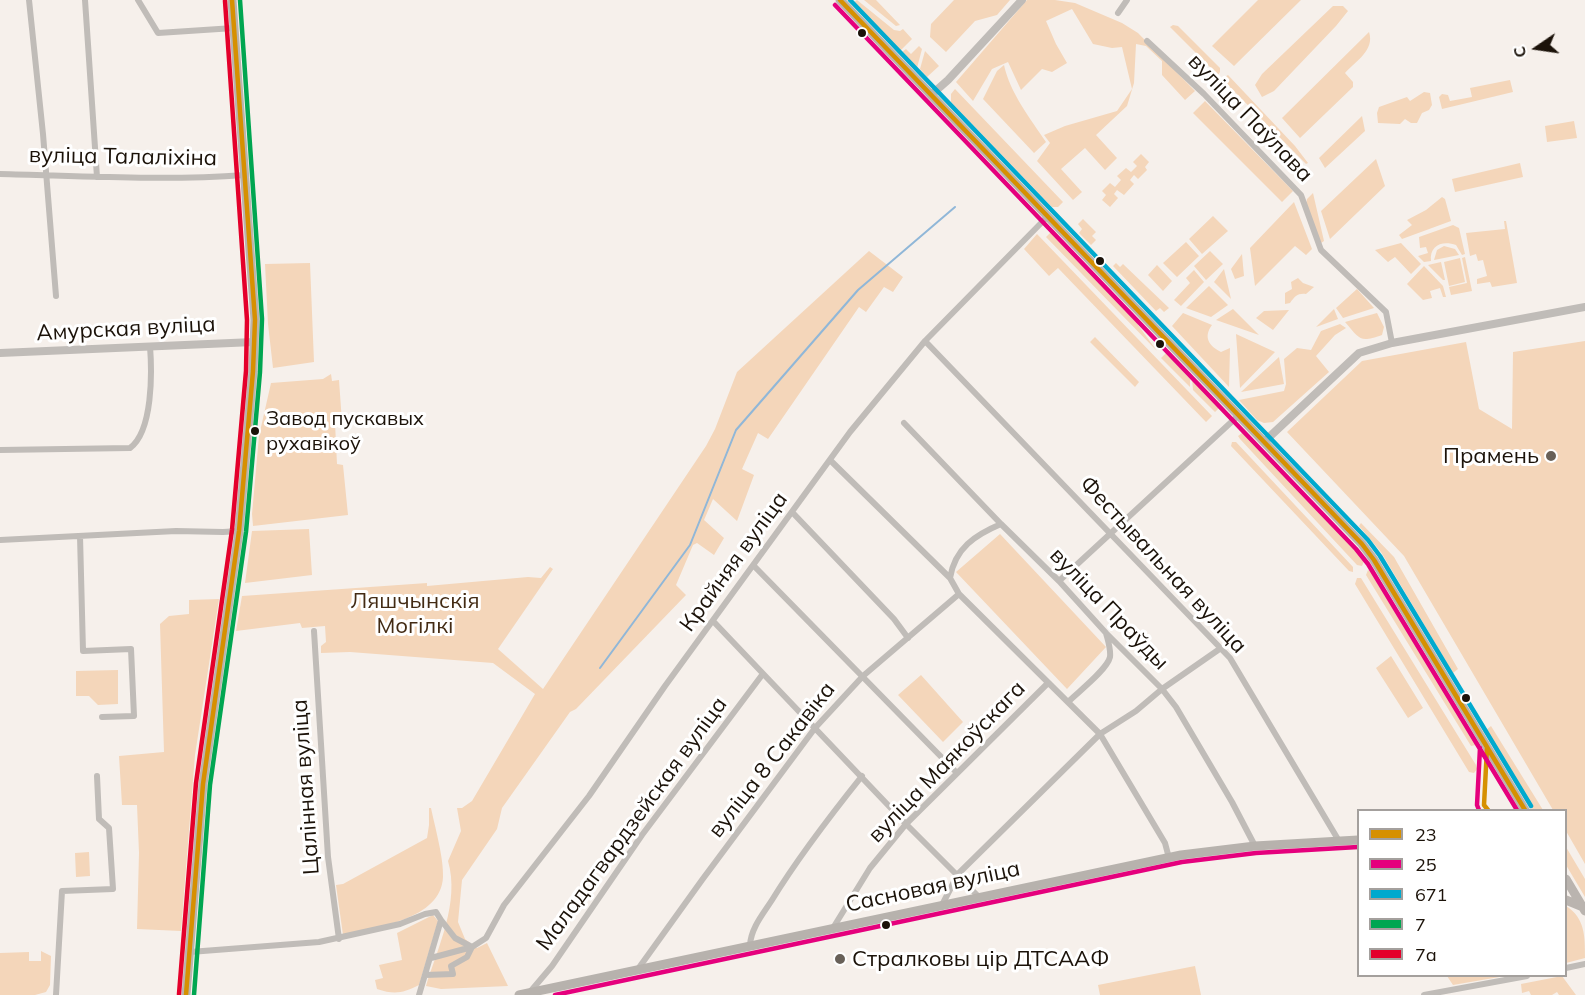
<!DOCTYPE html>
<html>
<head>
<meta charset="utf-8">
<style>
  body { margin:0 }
  #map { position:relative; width:1585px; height:995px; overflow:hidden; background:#f6f0eb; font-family:Mulish,sans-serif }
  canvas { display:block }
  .legend { position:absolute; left:1357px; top:809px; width:210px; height:168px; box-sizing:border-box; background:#fff; border:2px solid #a4a09d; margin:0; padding:8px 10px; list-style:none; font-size:18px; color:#1b1209 }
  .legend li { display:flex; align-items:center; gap:12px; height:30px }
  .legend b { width:30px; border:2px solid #a4a09d }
  .north { position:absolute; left:1507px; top:18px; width:60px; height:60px; -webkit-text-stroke:4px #fff; paint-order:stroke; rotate:257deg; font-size:16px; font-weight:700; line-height:24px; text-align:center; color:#1b1209 }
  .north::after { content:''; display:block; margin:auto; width:21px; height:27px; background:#1b1209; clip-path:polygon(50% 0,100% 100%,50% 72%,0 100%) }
</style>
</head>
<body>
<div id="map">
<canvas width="1585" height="995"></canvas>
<ul class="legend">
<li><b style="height:8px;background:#d69001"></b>23</li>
<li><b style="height:8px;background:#e5007d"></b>25</li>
<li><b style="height:8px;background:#00a9ce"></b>671</li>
<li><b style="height:8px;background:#00a651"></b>7</li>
<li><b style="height:8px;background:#e4002b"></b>7а</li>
</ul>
<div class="north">С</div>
</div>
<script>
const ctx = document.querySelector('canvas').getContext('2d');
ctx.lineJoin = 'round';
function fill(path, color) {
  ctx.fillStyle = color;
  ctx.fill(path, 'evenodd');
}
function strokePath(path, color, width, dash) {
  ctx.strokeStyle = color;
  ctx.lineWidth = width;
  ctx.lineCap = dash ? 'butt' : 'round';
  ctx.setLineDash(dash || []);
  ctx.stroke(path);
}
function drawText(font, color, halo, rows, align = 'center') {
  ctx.font = font + ' Mulish,sans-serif';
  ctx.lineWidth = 6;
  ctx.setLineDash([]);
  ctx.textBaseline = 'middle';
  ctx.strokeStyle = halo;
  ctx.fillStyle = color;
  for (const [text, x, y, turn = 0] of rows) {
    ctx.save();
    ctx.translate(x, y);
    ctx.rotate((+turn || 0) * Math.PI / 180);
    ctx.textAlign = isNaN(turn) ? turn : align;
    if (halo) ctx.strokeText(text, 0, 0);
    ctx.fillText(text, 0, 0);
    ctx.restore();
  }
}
const green = new Path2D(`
  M857,0L894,30L900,31L903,29L912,39L900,51L853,3Z
  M864,0H876L900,25L896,26Z
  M954,0H1010L997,15L975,21L946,52L930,37L931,24Z
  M1027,0H1055L1075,3L1122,23L1138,33L1195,91L1185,100L1162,75V61L1146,46L1136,44L1134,83L1127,106L1096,135L1117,158L1105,170L1085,148L1061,169L1082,192L1073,200L1037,161L1050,143L1044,135L1065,126L1117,111L1132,89L1122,47L1112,48L1093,44L1072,9L1046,21L1056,44L1067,63L1052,72L1042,69L1021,90L1008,62L992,69L973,101L956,82Z
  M1258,0H1301L1234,66L1212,46Z
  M1333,6H1343L1348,11L1336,26L1274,91L1262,97L1255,85L1262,74Z
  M1173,25L1178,26L1220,68V72L1218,75L1170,27Z
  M1369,32C1375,50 1356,61 1345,73L1353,82V87L1300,138L1282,118Z
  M919,46L922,49L917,68L902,52L906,49L911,54Z
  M925,51L939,66L927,77L920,69Z
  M1004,65C1010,93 1030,118 1046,142L1034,153L983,99L997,71Z
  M1228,75L1295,146L1308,163L1306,164L1222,79Z
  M1510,80L1513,92L1442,109L1439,97L1442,94L1448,95L1450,101L1472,97L1470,88Z
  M955,89L1063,202L1058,207H1052L951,102V94Z
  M1424,92L1430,93L1432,105L1429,110L1422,113L1417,123H1411L1405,119L1400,124L1378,123L1377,113L1379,107L1407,97L1410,101Z
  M1205,101L1293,191L1282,202L1193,113Z
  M1362,116L1365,131L1325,168L1319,158Z
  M1574,121L1577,138L1547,142L1545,126Z
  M1141,154L1149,162L1145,167L1147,170L1138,179L1134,175L1130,180L1134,184L1124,195L1117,190L1114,194L1118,198L1110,207L1102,200L1106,195L1102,191L1110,183L1115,187L1121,180L1117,176L1126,168L1131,172L1137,166L1133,162Z
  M1376,159L1385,186L1330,239L1321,211Z
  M1520,163L1523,177L1455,192L1452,179Z
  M1313,193L1324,241L1321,243L1306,204L1307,199Z
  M1442,197L1445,199L1451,221L1402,239L1399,235L1412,225L1407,220L1426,210Z
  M1294,202L1312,249L1306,255L1295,246L1255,286L1250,248Z
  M1213,216L1228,231L1202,254L1189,239Z
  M1083,219L1096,232L1092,236L1096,240L1091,245L1079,233L1082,229L1078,224Z
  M1504,221H1506L1517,283L1492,287L1490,282L1477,284V279L1487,276L1483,260L1478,261L1476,254L1470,256L1466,233L1505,229Z
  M1453,225L1459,228L1465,254L1462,255L1456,245C1443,240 1429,245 1431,261L1424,262L1418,256L1428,253L1426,247L1420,248L1419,237Z
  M1051,232L1137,321L1138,325L1157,351L1046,237Z
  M1037,234L1212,416L1206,422L1058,268L1049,276L1024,249Z
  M1186,242L1199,256L1177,277L1163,263Z
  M1401,243L1421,264L1411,274L1395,257L1388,262L1375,250Z
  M1444,246L1455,249L1459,255L1434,260L1437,250Z
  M869,251L903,277L893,292L884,287L866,312L859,307L768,439L758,433L742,469L754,475L737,521L713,499L704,520L724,538L714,555L697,543L693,545L676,585L686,595L576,709L570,712L502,808L497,829L462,880L458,922L465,939L477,948L487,943L508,986L441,989L426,986C438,947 460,902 448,861L461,831L457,808H462L472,801L535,694L493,663L350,652L321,653V646L326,642L325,626L302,628L300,623L236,631L242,596L427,583V586L528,577L541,578L550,567L553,569L498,649L543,689L706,446L715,429L737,372Z
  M1210,251L1223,264L1206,280L1194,266Z
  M1242,254L1244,276L1235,279L1231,269Z
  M1465,257L1472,291L1451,295L1449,287L1467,283L1462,258Z
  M1460,258L1465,282L1449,286L1444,262Z
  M1441,262L1445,280H1443L1428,265Z
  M310,263L314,362L273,368L268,324L265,264Z
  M1116,263L1120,267L1123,264L1169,308L1164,312L1160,308L1156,311L1113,266Z
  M1157,265L1172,281L1163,291L1148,275Z
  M1424,266L1443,286L1446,297H1443L1440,288L1430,291L1432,298L1423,300L1407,284Z
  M1224,269L1231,299L1214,282Z
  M1194,270L1204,282L1181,306L1174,300L1190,283L1186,278Z
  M1298,278L1303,283L1314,287L1306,294C1298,293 1295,296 1290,303L1285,304V293L1292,289L1291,282Z
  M1209,286L1228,305L1211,317L1186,308Z
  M1357,289L1374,308L1343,318L1336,308Z
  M1233,309L1259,335L1216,320Z
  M1334,309L1338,319L1316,327Z
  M1289,310L1273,330L1256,318L1264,311Z
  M1183,313L1212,325C1203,337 1209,346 1221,352L1230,348L1229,387L1172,326Z
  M1377,313L1384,327L1382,335C1359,343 1360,339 1345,322Z
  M1340,324L1346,328L1335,335L1316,356L1329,372L1273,422L1264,423L1257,420L1239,400L1284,391L1286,384L1284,359L1297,348L1311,350L1321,331Z
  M1236,334L1275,352L1240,388Z
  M1095,337L1139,382L1135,387L1090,342Z
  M1585,341V864L1566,831V810H1553L1404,556L1287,432L1362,361L1466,342L1479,409L1512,429L1513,352Z
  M1166,353L1190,379V387L1161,358Z
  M1279,357L1284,384L1241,392Z
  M331,374L332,381L339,380L342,422L335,423L337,464L343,465L348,515L253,526L252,514L259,436L271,383L323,379Z
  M1192,379L1220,407L1215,412L1193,390Z
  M1242,433H1244L1360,554L1364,561L1362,566L1357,565L1240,439L1238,436Z
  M1232,442H1236L1353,567V572L1349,571L1231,446Z
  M1361,523L1394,557L1458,669L1453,673L1381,552L1359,526Z
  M309,529L312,575L245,583L252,531Z
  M1000,534L1106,647L1067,689L956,572Z
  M1368,570L1370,571L1476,745L1471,746L1366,575Z
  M1357,578H1361L1476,765L1477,769L1474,773L1469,772L1355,584Z
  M219,599L195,755L181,931L137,929L139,853L137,805H122L119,756L164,752L160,624L169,616L189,614V600Z
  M1391,656L1423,708L1408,718L1376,668Z
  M118,670V704L98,705L89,696H76V671Z
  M921,675L963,722L943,742L898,695Z
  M1491,726L1543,810H1533L1485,731Z
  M429,808H431C435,827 444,859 443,877C441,920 376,927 343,935L336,885L343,884L427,838L429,825Z
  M1566,847L1585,879V897L1566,865Z
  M89,852L90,876L76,877L75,853Z
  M1566,906C1585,918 1585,936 1585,958L1566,963Z
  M433,915L438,921L419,985C403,993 395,995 377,989L375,980L383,978L379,965L402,960L397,933Z
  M41,951L51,956L50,985L46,992L35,995H0V953L29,952V961H41Z
  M1195,966L1201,995H1100L1098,985Z
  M1447,976H1505L1453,985Z
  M1562,976L1576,995H1559L1557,992L1552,995H1531L1529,991L1522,993L1521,984Z`);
const stream = new Path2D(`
  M600,668L690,545L736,430L858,290L955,207`);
const minor = new Path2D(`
  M29,0L43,134L56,296
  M85,0L97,177
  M138,0L158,33L234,28
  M1118,13L1127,0
  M1147,41L1204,94L1301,195L1321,250L1386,312L1392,343
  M0,174C82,176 163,181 245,175
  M925,341L1230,658L1339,841
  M904,423L1001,524L1059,581L1106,633L1162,689L1176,707L1232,802L1255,846
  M0,450L130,448C153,431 152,372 150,346
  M830,460L950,578L959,594L1100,734L1165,843L1169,858
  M792,512L894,619L908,638
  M80,536L83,651L131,649L134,716L102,717
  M0,540L176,531L223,532L239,531
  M754,566L957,773
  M950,578C955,548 975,535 1001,524
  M1059,581L1239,415
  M713,621L906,824L979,897
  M314,631L328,857L339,939
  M1068,702C1078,692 1107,670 1110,657C1111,649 1108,641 1106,633
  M942,905L958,874L1100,734L1136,711L1162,689L1221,648
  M833,928L870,868L906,824L1048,683
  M750,945C751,928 763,914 772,900C799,856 830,816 862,776
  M190,952L319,942L400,924L425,914L436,912L441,920L419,995
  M431,958L472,947L486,938L504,905L589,796L665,686L850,432L925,341L1048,216
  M1566,968L1585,964
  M638,969L702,880L815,728L863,676L959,594
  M425,975L453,974L451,966L467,957L472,947L455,938L441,920
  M530,992L552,966L642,835L762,675
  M56,995L62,891L113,889L109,828L99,819L97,776
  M1424,995L1527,976`);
const tertiary = new Path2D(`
  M931,95L948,80L1022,0
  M0,353L254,342
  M1265,441L1359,353L1392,343L1585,307`);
const secondary = new Path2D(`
  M519,995L1181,855L1255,846L1358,840`);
const primary = new Path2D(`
  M840,0L1362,544L1374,560L1525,810
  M1566,879L1585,911
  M1566,900L1583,907
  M186,995L203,784L239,531L253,371L255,320L232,0`);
const bus1 = new Path2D(`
  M840,0L1362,544L1374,560L1525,810
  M1487,748L1484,805L1488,810
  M186,995L203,784L239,531L253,371L255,320L232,0`);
const bus2 = new Path2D(`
  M835,5L1356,549L1368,564L1517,810
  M1479,810L1477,805L1480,748
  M555,995L1182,862L1256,853L1358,847`);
const bus3 = new Path2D(`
  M850,0L1368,540L1380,556L1531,806`);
const bus4 = new Path2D(`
  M194,995L210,785L246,532L260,372L262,319L240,0`);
const bus5 = new Path2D(`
  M179,994L196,783L232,530L246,371L247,320L225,1`);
const markers = [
  [862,33,5,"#1b1209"],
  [1100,261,5,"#1b1209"],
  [1160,344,5,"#1b1209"],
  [255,431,5,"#1b1209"],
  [1551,456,6,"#686058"],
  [1466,698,5,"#1b1209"],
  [886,925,5,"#1b1209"],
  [840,959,6,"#686058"]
];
const busNames = [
  ["Завод пускавых",266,419],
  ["рухавікоў",266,444]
];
const streetNames = [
  ["вуліца Паўлава",1250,118,46],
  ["вуліца Талаліхіна",123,157,1],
  ["Амурская вуліца",126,329,-3],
  ["Крайняя вуліца",734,562,-54],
  ["Фестывальная вуліца",1163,565,47],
  ["вуліца Праўды",1109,609,46],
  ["вуліца 8 Сакавіка",772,760,-52],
  ["вуліца Маякоўскага",947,762,-46],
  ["Цалінная вуліца",306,787,-94],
  ["Маладагвардзейская вуліца",632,824,-54],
  ["Сасновая вуліца",933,887,-12]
];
const poiNames = [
  ["Прамень",1539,456],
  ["Стралковы цір ДТСААФ",852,959,"left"]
];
const parkNames = [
  ["Ляшчынскія",415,601],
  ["Могілкі",415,626]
];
fill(green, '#f4d6ba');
strokePath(stream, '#90b7d8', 2);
strokePath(minor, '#c0bcb8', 6);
strokePath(tertiary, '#c0bcb8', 8);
strokePath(secondary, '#b7b2ad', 9);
strokePath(primary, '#bab4af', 9);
strokePath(bus1, '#d69001', 4.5);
strokePath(bus2, '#e5007d', 4.5);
strokePath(bus3, '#00a9ce', 4.5);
strokePath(bus4, '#00a651', 4.5);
strokePath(bus5, '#e4002b', 4.5);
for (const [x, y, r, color] of markers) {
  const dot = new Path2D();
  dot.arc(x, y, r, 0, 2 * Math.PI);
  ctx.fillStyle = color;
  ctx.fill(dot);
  strokePath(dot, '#fff', 2);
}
drawText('20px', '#1b1209', '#fff', busNames, 'left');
drawText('22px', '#1b1209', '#fff', streetNames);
drawText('22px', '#1b1209', '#fff', poiNames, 'right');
drawText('22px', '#432b14', '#fff', parkNames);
</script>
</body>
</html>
